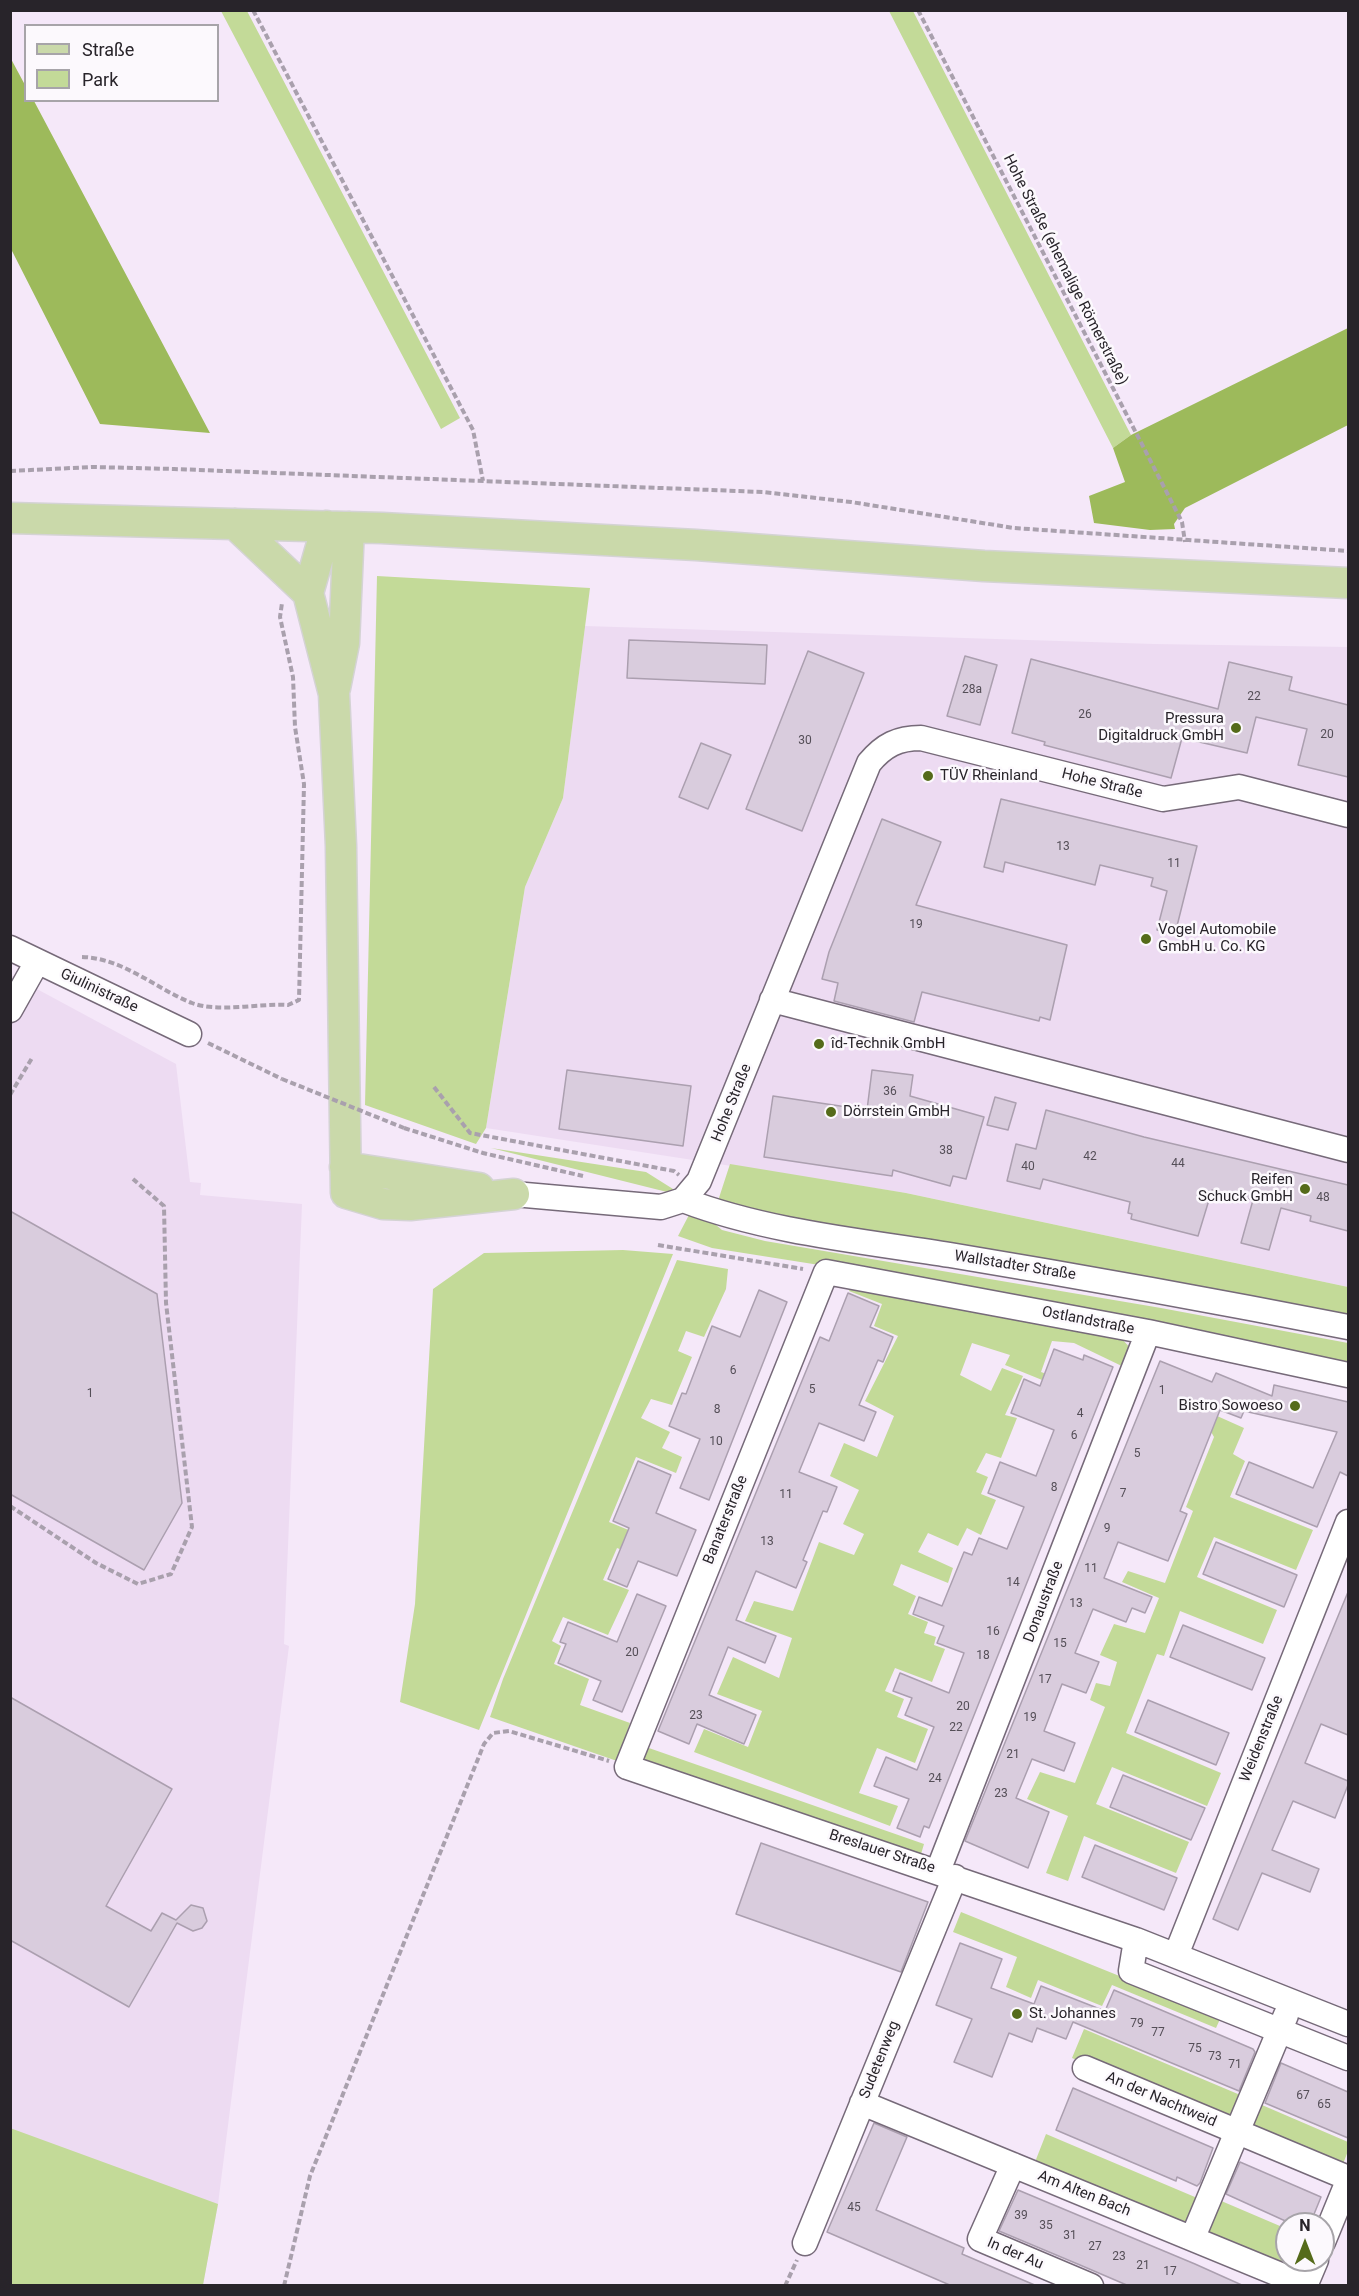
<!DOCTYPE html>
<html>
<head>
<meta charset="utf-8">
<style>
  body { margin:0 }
  #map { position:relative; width:1359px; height:2296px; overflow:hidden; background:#f5e8f9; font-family:Roboto,sans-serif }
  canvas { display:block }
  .frame { position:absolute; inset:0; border:12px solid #28242a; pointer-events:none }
  .legend { position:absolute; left:24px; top:24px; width:195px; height:78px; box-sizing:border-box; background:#fcf9fd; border:2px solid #a7a4a9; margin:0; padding:8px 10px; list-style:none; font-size:18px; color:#28242a }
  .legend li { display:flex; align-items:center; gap:12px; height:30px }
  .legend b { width:30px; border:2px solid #a7a4a9 }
  .north { position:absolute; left:1275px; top:2212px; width:60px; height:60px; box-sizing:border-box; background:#fcf9fd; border:2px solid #a7a4a9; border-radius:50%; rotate:0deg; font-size:16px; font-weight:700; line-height:24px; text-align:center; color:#28242a }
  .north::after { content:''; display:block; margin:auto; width:21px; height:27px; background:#556b1a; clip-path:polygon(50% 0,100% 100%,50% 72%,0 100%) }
</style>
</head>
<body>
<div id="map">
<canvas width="1359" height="2296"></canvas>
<div class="frame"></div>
<ul class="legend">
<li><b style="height:8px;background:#cad9aa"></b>Straße</li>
<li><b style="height:16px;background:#c3da98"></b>Park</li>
</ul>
<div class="north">N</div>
</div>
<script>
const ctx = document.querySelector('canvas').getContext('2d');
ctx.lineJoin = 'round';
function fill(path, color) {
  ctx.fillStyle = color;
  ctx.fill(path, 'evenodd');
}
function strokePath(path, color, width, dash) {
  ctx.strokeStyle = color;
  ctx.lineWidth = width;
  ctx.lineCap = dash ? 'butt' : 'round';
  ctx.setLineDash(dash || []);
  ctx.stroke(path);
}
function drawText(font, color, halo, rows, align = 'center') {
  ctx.font = font + ' Roboto,sans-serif';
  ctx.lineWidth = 5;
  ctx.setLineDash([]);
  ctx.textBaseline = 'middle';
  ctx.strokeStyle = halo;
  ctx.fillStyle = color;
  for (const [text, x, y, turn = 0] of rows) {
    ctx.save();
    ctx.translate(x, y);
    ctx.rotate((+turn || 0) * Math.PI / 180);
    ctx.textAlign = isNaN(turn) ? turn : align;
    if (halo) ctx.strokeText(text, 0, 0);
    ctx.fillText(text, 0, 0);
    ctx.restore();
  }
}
const built = new Path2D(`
  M585,626L1154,644L1348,647V1287L906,1193L486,1128L525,887L563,798Z
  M11,975L176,1064L190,1182L201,1183L200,1195L302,1204L284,1644L289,1646L218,2204L203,2285H11Z`);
const green = new Path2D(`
  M221,11H247L460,418L441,429Z
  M889,11H913L1131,435L1113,448Z
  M377,576L590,588L563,798L525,887L486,1128L476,1144L365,1105Z
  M491,1148L646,1172L673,1189L671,1193Z
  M730,1164L906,1193L1348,1287V1320L716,1207Z
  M690,1213L704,1215L722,1230L765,1241L1161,1308L1348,1343V1365L933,1283L712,1248L678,1236Z
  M623,1250L673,1254L479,1730L400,1702L415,1604L433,1289L484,1253Z
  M677,1260L728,1269L726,1289L704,1337L686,1331L678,1351L692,1357L672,1405L651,1399L641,1418L670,1432L662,1448L682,1457L676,1473L636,1457L609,1522L653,1540L646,1559L617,1548L603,1580L629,1590L608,1635L563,1617L552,1641L561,1646L554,1664L589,1679L580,1705L630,1723L617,1761L490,1717L503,1679Z
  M851,1286L1120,1337L1135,1353L1128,1369L1074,1343L1052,1341L1041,1372L1067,1381L1062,1388L1005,1365L1010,1355L972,1343L960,1375L991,1391L1002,1368L1023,1376L1005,1415L1017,1418L1001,1458L986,1453L976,1472L988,1477L981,1494L996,1500L981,1535L967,1528L958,1546L928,1533L918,1552L953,1568L948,1583L901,1564L893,1585L916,1596L908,1614L928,1622L924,1633L936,1637L934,1645L945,1649L932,1682L895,1668L885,1691L904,1699L897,1717L928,1729L915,1763L877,1748L859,1793L898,1806L890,1826L694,1752L704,1729L748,1747L762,1711L717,1694L733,1657L779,1678L792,1638L745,1621L754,1601L793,1611L819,1542L854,1555L864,1534L843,1524L859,1490L830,1476L844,1443L877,1457L894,1416L865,1401L898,1336L874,1326L882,1304L849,1291Z
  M1197,1407L1244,1428L1233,1454L1245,1461L1230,1497L1313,1530L1296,1570L1214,1537L1197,1577L1277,1610L1263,1644L1180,1611L1164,1656L1157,1654L1126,1733L1221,1773L1207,1806L1112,1767L1096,1804L1189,1842L1176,1873L1084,1836L1068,1881L1046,1873L1068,1816L1027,1799L1040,1772L1075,1783L1105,1707L1090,1700L1096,1683L1110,1686L1117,1662L1100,1655L1114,1624L1145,1633L1159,1598L1122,1582L1128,1571L1165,1583L1193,1511L1186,1507L1214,1437Z
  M646,1747L924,1844L919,1861L640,1763Z
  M961,1912L1221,2017L1216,2028L1112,1985L1102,2006L1038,1980L1031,1998L1006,1987L1017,1957L953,1932Z
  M1084,2029L1245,2097L1233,2126L1072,2058Z
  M1255,2102L1348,2142V2151L1341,2169L1245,2128Z
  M10,2128L218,2204L203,2285H11Z
  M1046,2134L1202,2200L1190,2227L1035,2162Z
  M1219,2200L1287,2229V2260H1307L1302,2272L1206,2231Z`);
const forest = new Path2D(`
  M10,57L25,85L26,100L34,101L210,433L100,424L11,249Z
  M1348,328V425L1185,508L1174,524L1175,529L1150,530L1094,523L1089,496L1125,482L1113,448L1131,435Z`);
const building = new Path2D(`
  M629,640L767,645L765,684L627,678Z
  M808,651L864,673L802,831L746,809Z
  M965,656L997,665L980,725L947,716Z
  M1031,659L1218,709L1229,662L1292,677L1289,690L1348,705V777L1298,765L1307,729L1256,717L1247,753L1182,738L1171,778L1044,745L1045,742L1012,733Z
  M701,743L731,755L708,809L679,797Z
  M1001,799L1197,846L1175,934L1157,930L1167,891L1151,886L1153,878L1100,865L1095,885L1005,862L1003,872L984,867Z
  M882,819L941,842L916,905L1067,945L1050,1020L1040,1017L1039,1021L922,992L914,1022L834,1001L838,983L822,979L829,952Z
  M567,1070L691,1086L683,1146L559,1129Z
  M872,1070L913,1075L910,1096L984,1117L966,1179L953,1176L950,1186L893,1170L892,1176L764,1157L773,1096L867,1110Z
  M995,1097L1016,1103L1008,1130L987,1125Z
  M1046,1110L1144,1137L1348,1185V1231L1310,1221L1311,1216L1281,1208L1269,1250L1241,1243L1253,1200L1212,1190L1198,1236L1131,1219L1132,1214L1128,1213L1130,1202L1043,1179L1040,1189L1007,1181L1016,1144L1036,1149Z
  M10,1211L157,1294L182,1503L144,1570L10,1494Z
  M759,1290L787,1302L709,1500L680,1488L700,1439L669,1426L682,1393L686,1394L712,1326L740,1337Z
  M848,1293L879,1306L870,1327L893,1337L883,1362L878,1360L859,1405L876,1412L864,1441L819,1423L799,1472L837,1487L827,1512L823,1511L803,1560L807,1562L796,1588L756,1571L736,1620L776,1636L765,1663L728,1647L709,1695L756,1715L744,1744L697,1724L689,1744L658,1731L820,1337L829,1341Z
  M1054,1349L1083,1360L1084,1355L1113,1367L929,1828L924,1826L920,1837L897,1828L909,1799L874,1786L886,1757L917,1770L934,1727L905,1715L912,1698L893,1691L900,1673L949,1693L964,1653L937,1643L944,1626L913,1614L919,1597L942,1606L964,1552L972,1555L979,1538L1007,1549L1024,1507L988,1493L1000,1462L1036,1476L1054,1430L1011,1413L1024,1379L1040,1386Z
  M1160,1361L1212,1382L1216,1373L1272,1396L1274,1385L1348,1402V1476L1340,1472L1317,1527L1236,1494L1249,1462L1313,1488L1337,1432L1244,1411L1241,1418L1220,1410L1180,1511L1187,1514L1168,1561L1118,1542L1104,1578L1152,1597L1145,1613L1132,1608L1126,1622L1093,1609L1075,1653L1099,1662L1086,1693L1062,1684L1044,1731L1075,1743L1064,1771L1032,1759L1016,1798L1049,1812L1028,1868L965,1841Z
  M638,1461L671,1475L656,1513L696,1530L677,1576L638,1561L627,1587L608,1579L629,1528L613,1521Z
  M1216,1542L1297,1575L1284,1607L1203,1574Z
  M1348,1592V1735L1321,1724L1305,1763L1348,1781V1785L1335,1818L1293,1801L1272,1850L1319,1869L1310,1892L1262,1873L1238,1930L1213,1919Z
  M637,1594L666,1606L622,1712L593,1700L601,1681L558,1663L566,1644L560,1642L568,1622L617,1642Z
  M1183,1625L1265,1658L1252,1690L1170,1657Z
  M10,1697L172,1789L106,1906L151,1931L162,1913L176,1920L191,1905L203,1908L207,1921L202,1928L193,1931L177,1923L129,2007L10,1940Z
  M1148,1700L1229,1733L1216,1765L1135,1732Z
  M1123,1775L1205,1808L1191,1840L1110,1807Z
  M761,1843L928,1902L901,1972L736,1914Z
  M1095,1845L1177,1878L1164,1910L1082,1877Z
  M960,1943L1002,1959L991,1988L1034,2004L1041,1986L1105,2011L1114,1990L1253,2049L1255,2052L1239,2091L1073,2022L1066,2039L1037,2028L1032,2042L1009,2033L992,2077L954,2062L972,2019L936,2005Z
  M1281,2063L1348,2092V2138L1265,2103Z
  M1073,2088L1213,2148L1200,2183L1197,2186L1177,2177L1176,2181L1056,2130Z
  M874,2123L907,2137L876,2210L964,2248L962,2254L1037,2286H952L827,2232Z
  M1240,2162L1321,2197L1310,2224H1292L1226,2194Z
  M1018,2190L1195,2264L1244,2286H1129L1080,2265L999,2231Z`);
const path = new Path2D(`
  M253,10L473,430L483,481
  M918,10L1182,522L1185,542
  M10,471L93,467L174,469L763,492L851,502L1014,528L1348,551
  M82,957C123,958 156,989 192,1003C219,1013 259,1003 288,1005L299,1000L304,784L295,727L293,677L280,617L282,603
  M208,1043L282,1079
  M434,1087L470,1133L674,1171L679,1175
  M10,1095L32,1058
  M404,1128L483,1153L583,1176
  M658,1245L803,1269
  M10,1506L96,1563L138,1584L171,1574L192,1527L166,1303L164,1206L133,1179
  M284,2286L310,2176L484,1744L493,1733L509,1731L609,1761
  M785,2286L797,2260`);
const minor = new Path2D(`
  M10,948L189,1034
  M772,1000L1348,1150
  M10,1010L37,962
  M514,1194L661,1207L683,1200L699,1181L869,763C884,745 898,738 921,738L1163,799L1239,787L1348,815
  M683,1200C767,1232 862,1241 950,1255C1083,1277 1216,1301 1348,1327
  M1348,1375L1148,1332L826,1272L627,1767L1136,1940L1348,2024
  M938,1871L1148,1332
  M1136,1940L1131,1971L1348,2058
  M1176,1955L1348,1522
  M1085,2068L1348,2178
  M862,2103L1305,2285
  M1013,2165L980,2239L1091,2286
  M1193,2237L1286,2015
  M1323,2242L1348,2181
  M805,2243L955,1877
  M1305,2286L1316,2260`);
const major = new Path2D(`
  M10,518L382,528L696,545L984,566L1348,583
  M235,524L308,593
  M327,526L308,593L334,694L341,846L346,1193L383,1204L410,1205L514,1194
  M335,688L344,643L349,527
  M345,1167L479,1188`);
const pathBridge = new Path2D(`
  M282,1079L404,1128`);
const markers = [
  [1236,728,6,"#556b1a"],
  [928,776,6,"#556b1a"],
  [1146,939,6,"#556b1a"],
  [819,1044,6,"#556b1a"],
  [831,1112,6,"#556b1a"],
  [1305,1189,6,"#556b1a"],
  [1295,1406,6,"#556b1a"],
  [1017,2014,6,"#556b1a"]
];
const numberNames = [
  ["28a",972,690],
  ["22",1254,697],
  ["26",1085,715],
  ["20",1327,735],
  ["30",805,741],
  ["13",1063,847],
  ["11",1174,864],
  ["19",916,925],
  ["36",890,1092],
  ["38",946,1151],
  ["42",1090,1157],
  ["44",1178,1164],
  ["40",1028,1167],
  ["48",1323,1198],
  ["6",733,1371],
  ["5",812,1390],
  ["1",1162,1391],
  ["1",90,1394],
  ["8",717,1410],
  ["4",1080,1414],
  ["6",1074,1436],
  ["10",716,1442],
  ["5",1137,1454],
  ["8",1054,1488],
  ["7",1123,1494],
  ["11",786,1495],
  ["9",1107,1529],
  ["13",767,1542],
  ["11",1091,1569],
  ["14",1013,1583],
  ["13",1076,1604],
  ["16",993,1632],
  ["15",1060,1644],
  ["20",632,1653],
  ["18",983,1656],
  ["17",1045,1680],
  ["20",963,1707],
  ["23",696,1716],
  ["19",1030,1718],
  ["22",956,1728],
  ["21",1013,1755],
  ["24",935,1779],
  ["23",1001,1794],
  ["79",1137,2024],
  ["77",1158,2033],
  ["75",1195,2049],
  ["73",1215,2057],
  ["71",1235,2065],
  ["67",1303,2096],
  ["65",1324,2105],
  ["45",854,2208],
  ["39",1021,2216],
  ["35",1046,2226],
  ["31",1070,2236],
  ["27",1095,2247],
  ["23",1119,2257],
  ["21",1143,2266],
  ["17",1170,2272]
];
const streetNames = [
  ["Hohe Straße (ehemalige Römerstraße)",1065,270,63],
  ["Hohe Straße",1102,784,14],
  ["Giulinistraße",99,991,25],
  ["Hohe Straße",732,1103,-68],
  ["Wallstadter Straße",1015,1266,9],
  ["Ostlandstraße",1088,1321,11],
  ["Banaterstraße",726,1520,-68],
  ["Donaustraße",1044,1602,-69],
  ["Weidenstraße",1262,1739,-68],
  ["Breslauer Straße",882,1852,18],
  ["Sudetenweg",880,2060,-68],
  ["An der Nachtweid",1161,2100,23],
  ["Am Alten Bach",1084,2194,22],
  ["In der Au",1015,2254,23]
];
const poiNames = [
  ["Pressura",1224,719,"right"],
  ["Digitaldruck GmbH",1224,736,"right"],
  ["TÜV Rheinland",940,776],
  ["Vogel Automobile",1158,930],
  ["GmbH u. Co. KG",1158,947],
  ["îd-Technik GmbH",831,1044],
  ["Dörrstein GmbH",843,1112],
  ["Reifen",1293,1180,"right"],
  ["Schuck GmbH",1293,1197,"right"],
  ["Bistro Sowoeso",1283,1406,"right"],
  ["St. Johannes",1029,2014]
];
fill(built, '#eddbf2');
fill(green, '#c3da98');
fill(forest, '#9dba5b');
fill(building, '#d9ccdd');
strokePath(building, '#ab9faf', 1.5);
strokePath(minor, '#766a79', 27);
strokePath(major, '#d4d3d4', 33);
strokePath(path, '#a9a0ad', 4, [6, 3]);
strokePath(minor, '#fff', 24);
strokePath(major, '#cad9aa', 30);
strokePath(pathBridge, '#a9a0ad', 4, [6, 3]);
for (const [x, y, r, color] of markers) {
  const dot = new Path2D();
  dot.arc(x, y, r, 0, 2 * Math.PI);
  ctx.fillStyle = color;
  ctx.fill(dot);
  strokePath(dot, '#fcf9fd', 2);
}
drawText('12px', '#544e57', null, numberNames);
drawText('15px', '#28242a', '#fcf9fd', streetNames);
drawText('15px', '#28242a', '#fcf9fd', poiNames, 'left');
</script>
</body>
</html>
